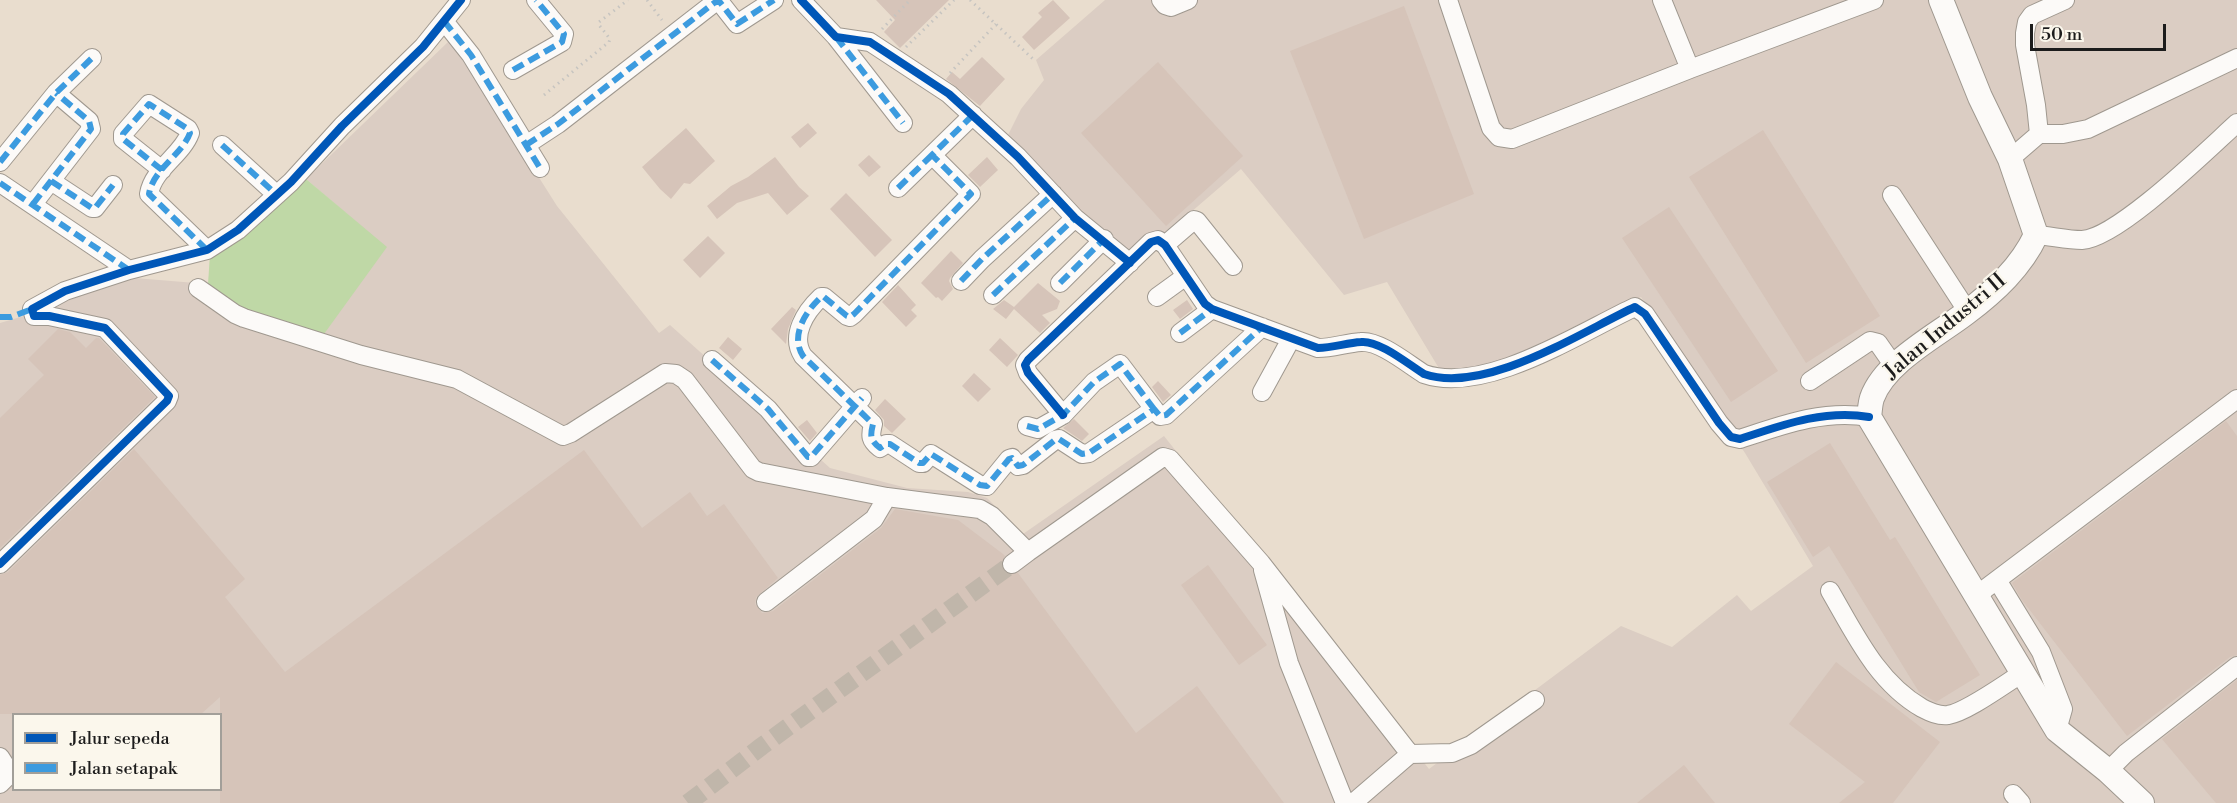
<!DOCTYPE html>
<html>
<head>
<meta charset="utf-8">
<style>
  body { margin:0 }
  #map { position:relative; width:2237px; height:803px; overflow:hidden; background:#e9ddce; font-family:"Libre Bodoni",serif }
  canvas { display:block }
  .legend { position:absolute; left:12px; top:713px; width:210px; height:78px; box-sizing:border-box; background:#fbf7ec; border:2px solid #a29f99; margin:0; padding:8px 10px; list-style:none; font-size:18px; color:#1c1c1c }
  .legend li { display:flex; align-items:center; gap:12px; height:30px }
  .legend b { width:30px; border:2px solid #a29f99 }
  .scale { position:absolute; left:2030px; top:24px; width:136px; height:27px; box-sizing:border-box; border:3px solid #1c1c1c; border-top:0; padding-left:8px; font-size:18px; line-height:21px; white-space:nowrap; color:#1c1c1c; -webkit-text-stroke:4px #fbf7ec; paint-order:stroke }
</style>
</head>
<body>
<div id="map">
<canvas width="2237" height="803"></canvas>
<ul class="legend">
<li><b style="height:8px;background:#0057b8"></b>Jalur sepeda</li>
<li><b style="height:8px;background:#3c9bdf"></b>Jalan setapak</li>
</ul>
<div class="scale">50 m</div>
</div>
<script>
const ctx = document.querySelector('canvas').getContext('2d');
ctx.lineJoin = 'round';
function fill(path, color) {
  ctx.fillStyle = color;
  ctx.fill(path, 'evenodd');
}
function strokePath(path, color, width, dash) {
  ctx.strokeStyle = color;
  ctx.lineWidth = width;
  ctx.lineCap = dash ? 'butt' : 'round';
  ctx.setLineDash(dash || []);
  ctx.stroke(path);
}
function drawText(font, color, halo, rows, align = 'center') {
  ctx.font = font + ' "Libre Bodoni",serif';
  ctx.lineWidth = 4.5;
  ctx.setLineDash([]);
  ctx.textBaseline = 'middle';
  ctx.strokeStyle = halo;
  ctx.fillStyle = color;
  for (const [text, x, y, turn = 0] of rows) {
    ctx.save();
    ctx.translate(x, y);
    ctx.rotate((+turn || 0) * Math.PI / 180);
    ctx.textAlign = isNaN(turn) ? turn : align;
    if (halo) ctx.strokeText(text, 0, 0);
    ctx.fillText(text, 0, 0);
    ctx.restore();
  }
}
const industrial = new Path2D(`
  M1105,0H2237V803H0V323L41,311L69,293L122,277L208,284L247,315L386,248L306,179L449,41L488,97L557,206L659,333L670,325L830,468L907,488L968,492L987,498L1023,534L1164,436L1429,769L1621,626L1672,647L1737,595L1751,611L1813,566L1745,453L1641,297L1507,363L1481,371L1440,370L1387,282L1344,295L1241,169L1169,231L1148,237L1131,256L1080,216L1006,139L1021,109L1044,80L1036,60ZM14,714H220V790H14Z`);
const green = new Path2D(`
  M306,179L387,247L324,334L247,315L208,284L210,254Z`);
const building = new Path2D(`
  M876,0H949L900,48L884,32L895,20Z
  M1053,0L1070,18L1034,50L1022,37L1042,17L1038,13Z
  M1404,6L1474,194L1364,239L1290,51Z
  M982,57L1005,79L980,106L946,79L952,72L960,79Z
  M1158,62L1243,156L1166,226L1081,133Z
  M808,123L817,133L800,148L791,137Z
  M686,128L715,161L690,184L684,183L671,199L660,189L642,167Z
  M1763,130L1880,316L1806,363L1689,177Z
  M869,155L881,167L869,177L858,165Z
  M775,157L799,187L809,196L787,215L768,193L737,203L717,219L707,206L731,186L748,177Z
  M987,157L998,170L980,187L968,175Z
  M846,193L892,240L875,257L830,209Z
  M1669,207L1778,371L1731,402L1622,238Z
  M708,236L725,253L700,278L683,260Z
  M951,251L963,263L950,278L949,281L953,289L942,301L938,297L936,298L921,283Z
  M1038,283L1060,301L1057,309L1042,315L1050,323L1040,333L1014,309L1006,319L993,309L1004,300L1014,307Z
  M898,285L916,305L911,310L917,316L906,327L882,302Z
  M1187,300L1193,309L1180,319L1173,310Z
  M792,307L796,310L788,329L786,344L771,329Z
  M58,329L70,332L86,348L96,338H99L155,397L0,548V418L44,375L28,359Z
  M728,337L742,349L733,360L719,348Z
  M1000,338L1018,355L1007,367L989,350Z
  M974,373L991,389L978,402L962,386Z
  M1158,381L1171,395L1163,402L1152,387Z
  M885,399L906,419L892,433L884,426V420L875,410Z
  M1074,419L1089,434L1082,441L1063,428Z
  M807,420L817,433L810,441L798,427Z
  M2226,421L2237,436V655L2230,657L2127,736L2022,600L2012,583Z
  M1830,443L1890,540L1895,537L1980,675L1936,702L1919,692L1829,546L1813,557L1767,482Z
  M134,449L245,579L225,597L285,672L584,450L642,528L690,492L707,516L724,504L778,578L756,597L755,604L762,613L773,611L881,528L895,509L958,520L1003,554L1005,556L1001,565L1003,570L1008,574L1018,573L1136,733L1197,686L1284,803H220V697L201,714H0V575L8,572Z
  M1208,565L1267,645L1239,665L1181,585Z
  M1836,662L1940,742L1893,803H1839L1865,782L1789,724Z
  M2237,680V803H2216L2162,739Z
  M1684,765L1715,803H1637Z`);
const minorTunnel = new Path2D(`
  M688,803L762,746L1012,564`);
const path = new Path2D(`
  M647,0L662,20
  M970,0L1033,59
  M882,29L910,0
  M906,47L954,0
  M950,73L996,24
  M544,95L609,42L610,39L599,25V22L628,0`);
const minor = new Path2D(`
  M801,0L836,37L870,42L949,94L1018,157L1075,218L1130,263
  M1161,0L1165,5L1171,7L1188,0
  M1448,0L1491,128L1499,137L1512,139L1690,69L1662,0
  M444,21L471,55L540,168
  M836,37L903,123
  M1690,69L1874,0
  M513,70L562,42L564,34L536,0
  M973,115L932,155L971,194L854,314L850,317L847,316L824,297H821C805,312 790,336 803,356L873,424C870,436 870,440 880,448L886,444H890L919,463H923L931,454L980,485L987,486L1009,459L1012,458L1018,466L1023,465L1055,440L1059,439L1082,454L1089,453L1154,409L1160,416L1166,415L1262,327
  M2039,134H2063L2088,129L2237,58
  M222,145L277,195
  M526,145L558,124L714,3L719,1L737,24L774,0
  M2010,159L2039,134L2036,105L2025,45V33L2027,22L2032,15L2065,0
  M0,162L56,93L92,58
  M162,170L123,139V134L149,104L188,129L190,133C182,155 153,169 149,194L207,250
  M51,181L92,208H95L113,185
  M0,183L129,270
  M898,188L932,155
  M1892,195L1968,312
  M33,204L91,129L89,121L56,93
  M2036,235C2051,236 2067,240 2082,240C2118,238 2207,150 2237,123
  M1165,245L1194,220L1197,221L1233,266
  M961,281L982,259L1053,194
  M1060,283L1104,239
  M198,288L235,314L244,318L361,355L457,379L563,436L571,433L665,373L676,374L685,380L753,469L759,472L887,497L980,509L992,516L1028,552L1163,457L1170,459L1261,563L1410,754
  M993,295L1075,218
  M1157,297L1186,276
  M1180,333L1212,309
  M712,360L768,409L808,457H811L862,398
  M1810,381L1870,341L1878,343L1894,366
  M1262,392L1291,339
  M1063,415L1028,373L1025,365L1028,360L1151,242L1158,240L1165,245L1205,304L1212,309L1318,348C1333,348 1346,343 1361,342C1379,340 1408,364 1424,374C1485,395 1579,333 1635,307L1645,314L1719,423L1731,437L1740,439C1782,425 1825,409 1869,417
  M1027,426L1038,429L1063,415L1094,382L1120,364L1154,409
  M0,564L167,401L169,396L105,328L49,316H34L32,309L65,291L129,270L207,250L238,230L291,182L342,126L423,47L461,0
  M1012,564L1028,552
  M1263,570L1289,663L1345,803
  M1997,580L2041,652L2063,709L2057,730
  M1830,591C1855,634 1877,682 1922,708C1930,712 1938,716 1948,715C1967,712 2006,683 2024,672
  M1977,595L2237,399
  M766,602L874,519L887,497
  M0,757L9,771L7,777L0,784
  M2108,771L2126,753L2237,666
  M2013,794L2021,803
  M1353,803L1410,754L1452,753L1471,745L1535,700`);
const major = new Path2D(`
  M1941,0L1980,97L2010,159L2036,235C2021,267 1995,291 1966,313C1936,336 1885,362 1872,398C1870,404 1870,411 1869,417L2057,730L2108,771L2142,803`);
const quiet = new Path2D(`
  M444,21L471,55L540,168
  M836,37L903,123
  M513,70L562,42L564,34L536,0
  M973,115L932,155L971,194L854,314L850,317L847,316L824,297H821C805,312 790,336 803,356L873,424C870,436 870,440 880,448L886,444H890L919,463H923L931,454L980,485L987,486L1009,459L1012,458L1018,466L1023,465L1055,440L1059,439L1082,454L1089,453L1154,409L1160,416L1166,415L1262,327
  M222,145L277,195
  M526,145L558,124L714,3L719,1L737,24L774,0
  M0,162L56,93L92,58
  M162,170L123,139V134L149,104L188,129L190,133C182,155 153,169 149,194L207,250L205,251
  M51,181L92,208H95L113,185
  M0,183L129,270
  M898,188L932,155
  M33,204L91,129L89,121L56,93
  M961,281L982,259L1053,194
  M1060,283L1104,239
  M993,295L1075,218
  M0,317H11L32,309
  M1180,333L1212,309
  M712,360L768,409L808,457H811L862,398
  M1027,426L1038,429L1063,415L1094,382L1120,364L1154,409`);
const cycleway = new Path2D(`
  M801,0L836,37L870,42L949,94L1018,157L1075,218L1130,263
  M1063,415L1028,373L1025,365L1028,360L1151,242L1158,240L1165,245L1205,304L1212,309L1318,348C1333,348 1346,343 1361,342C1379,340 1408,364 1424,374C1485,395 1579,333 1635,307L1645,314L1719,423L1731,437L1740,439C1782,425 1825,409 1869,417
  M0,564L167,401L169,396L105,328L49,316H34L32,309L65,291L129,270L207,250L238,230L291,182L342,126L423,47L461,0`);
const streetNames = [
  ["Jalan Industri II",1946,327,-40]
];
fill(industrial, '#dbcdc3');
fill(green, '#bfd8a6');
fill(building, '#d6c4b9');
strokePath(minorTunnel, '#c0b6aa', 18, [18, 9]);
strokePath(minor, '#9f988f', 20);
strokePath(major, '#9f988f', 26);
strokePath(path, '#c6c4c0', 3, [1.5, 4.5]);
strokePath(minor, '#fcfaf8', 18);
strokePath(major, '#fcfaf8', 24);
strokePath(quiet, '#3c9bdf', 6, [12, 6]);
strokePath(cycleway, '#0057b8', 8);
drawText('21px', '#1c1c1c', '#fbf7ec', streetNames);
</script>
</body>
</html>
